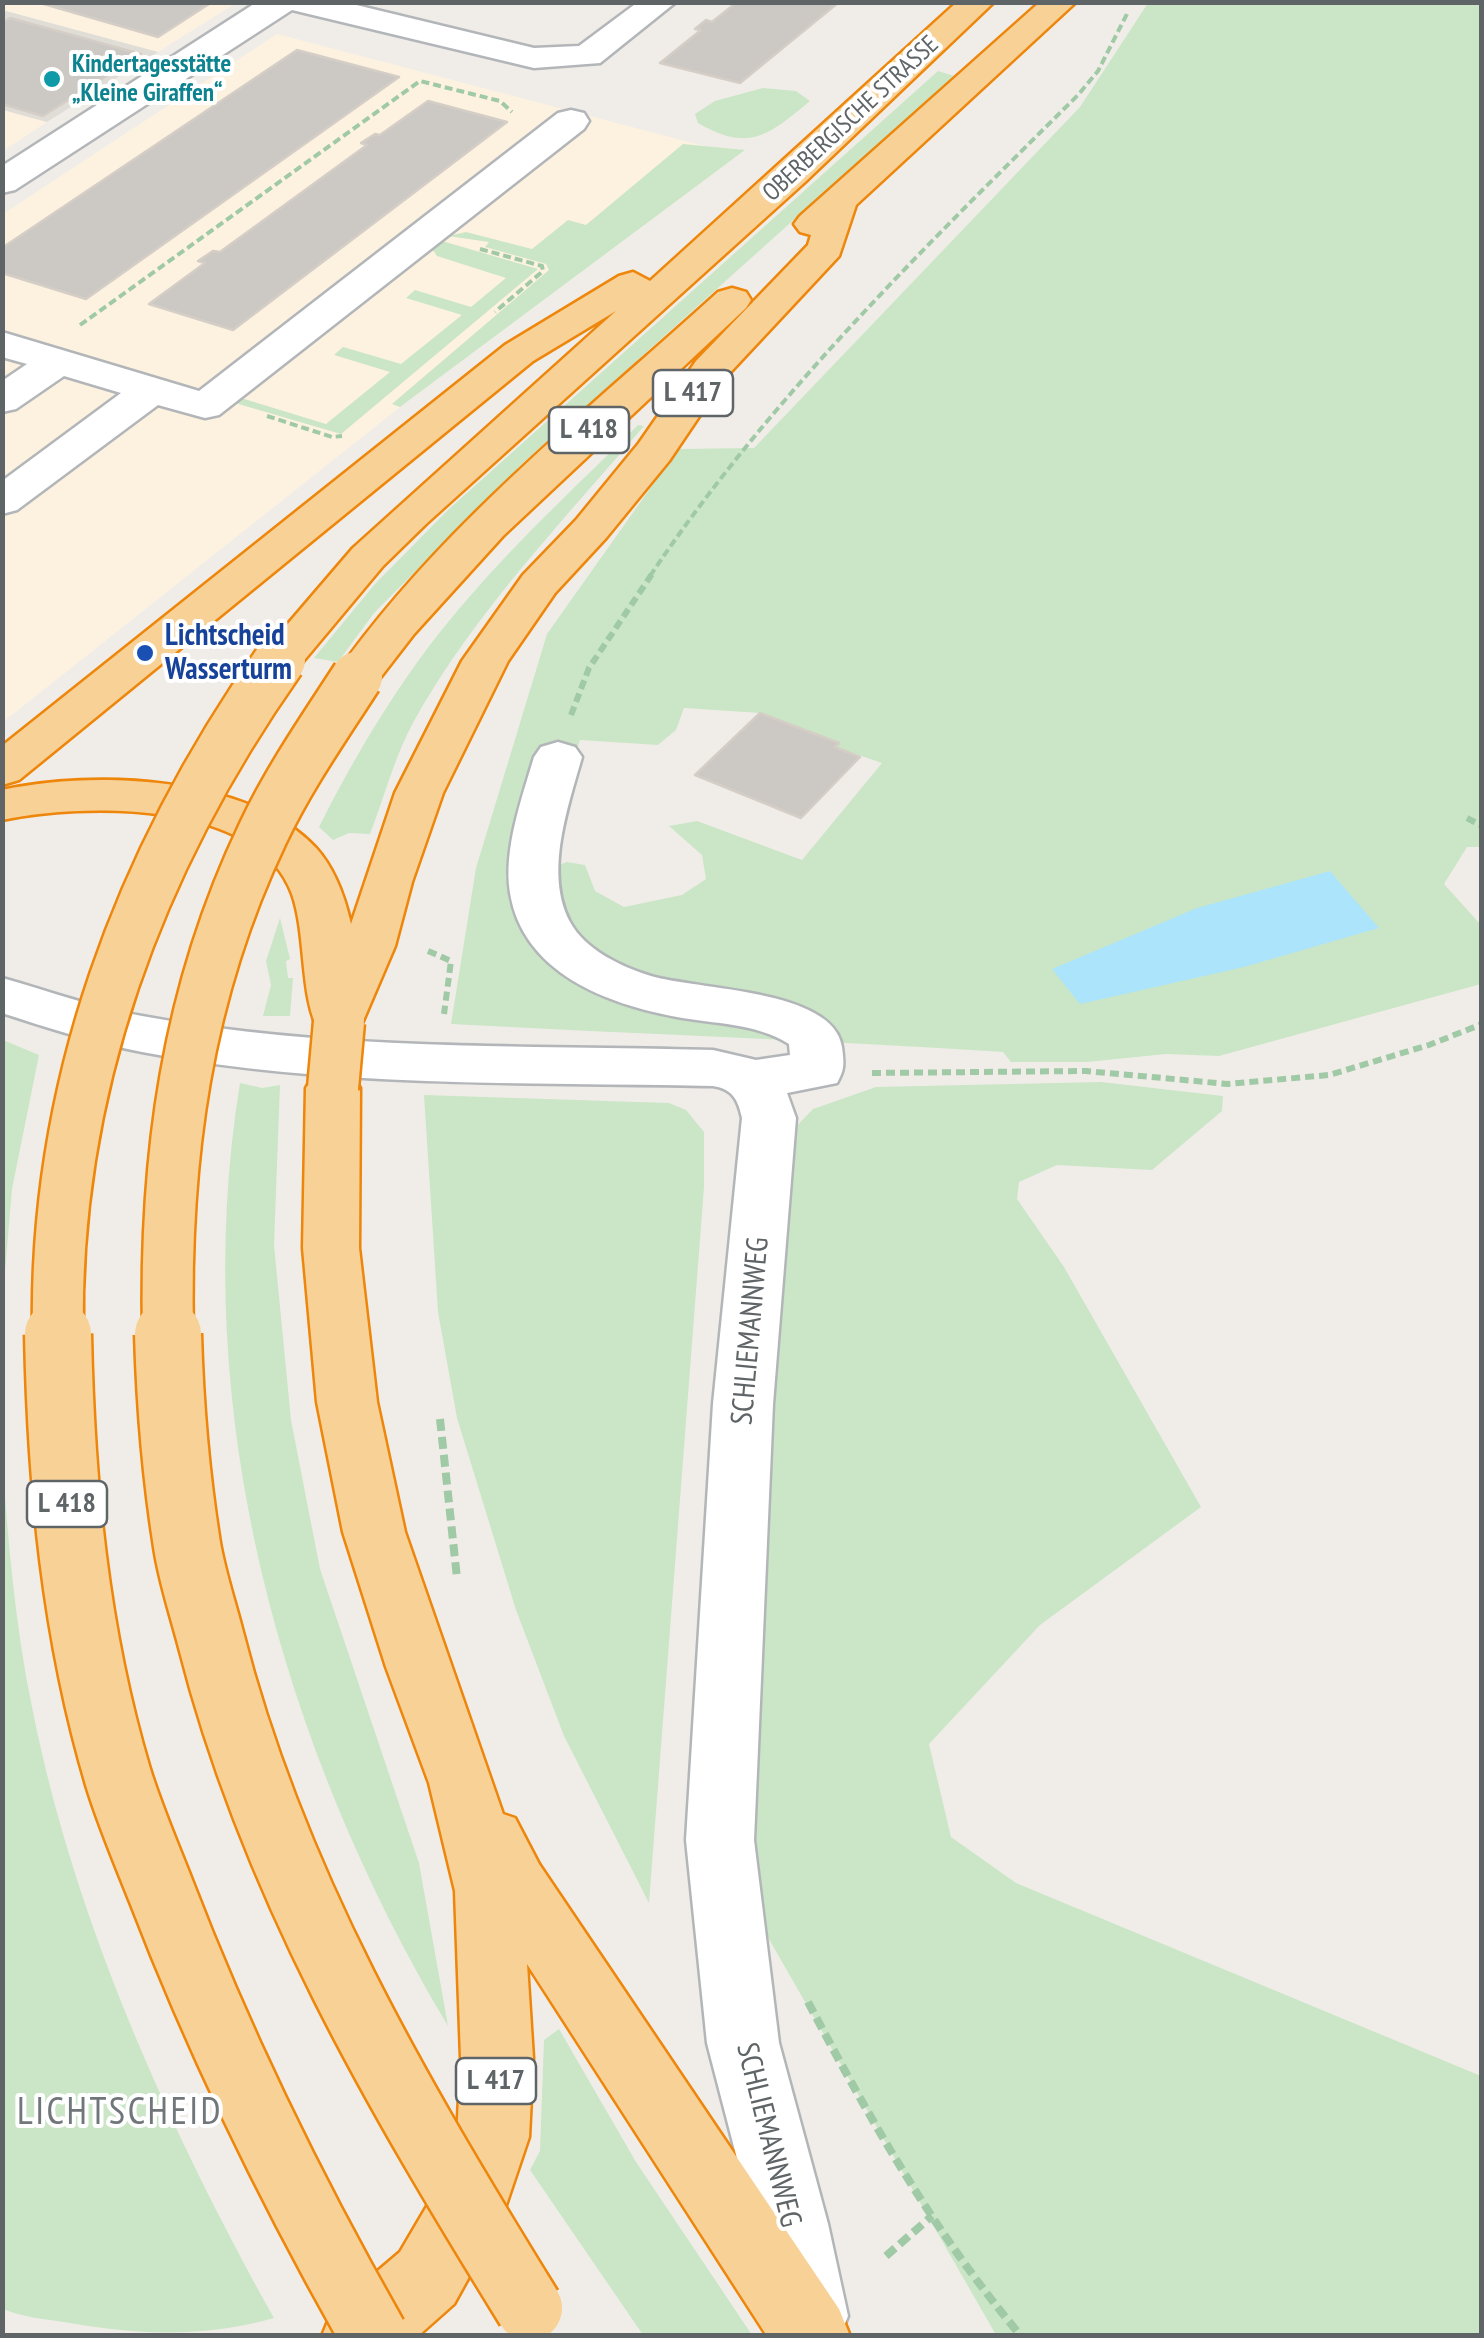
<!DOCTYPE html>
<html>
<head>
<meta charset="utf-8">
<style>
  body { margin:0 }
  #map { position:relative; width:1484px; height:2338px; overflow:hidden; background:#f0ede8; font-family:"PT Sans Narrow",sans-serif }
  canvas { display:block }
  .frame { position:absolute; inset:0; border:5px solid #5f6467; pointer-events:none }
</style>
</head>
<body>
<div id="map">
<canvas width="1484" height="2338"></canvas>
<div class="frame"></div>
</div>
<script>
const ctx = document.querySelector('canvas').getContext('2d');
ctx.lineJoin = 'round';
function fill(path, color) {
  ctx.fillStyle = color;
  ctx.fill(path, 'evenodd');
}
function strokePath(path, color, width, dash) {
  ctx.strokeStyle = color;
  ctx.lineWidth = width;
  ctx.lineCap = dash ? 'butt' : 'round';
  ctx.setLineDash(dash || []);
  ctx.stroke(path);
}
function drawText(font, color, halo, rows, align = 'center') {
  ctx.font = font + ' "PT Sans Narrow",sans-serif';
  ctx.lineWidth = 8;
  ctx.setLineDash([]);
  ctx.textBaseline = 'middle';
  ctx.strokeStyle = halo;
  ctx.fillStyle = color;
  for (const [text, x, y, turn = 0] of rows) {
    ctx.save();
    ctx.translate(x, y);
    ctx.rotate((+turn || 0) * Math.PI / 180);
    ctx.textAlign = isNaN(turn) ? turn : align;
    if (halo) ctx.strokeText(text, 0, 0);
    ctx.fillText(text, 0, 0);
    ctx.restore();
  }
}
const commercial = new Path2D(`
  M2,3H236L158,52L3,10Z
  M277,34L723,151L745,150L400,407L3,722V214Z
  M3,110L47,122L3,151Z`);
const education = new Path2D(`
  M2,10L158,52L47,122L3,110Z`);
const green = new Path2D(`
  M1148,3H1481L1482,847H1467L1444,884L1481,925V984L1219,1056L1166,1054L1087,1062H1011L1003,1052C820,1040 635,1034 451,1024L476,868L547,634L678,449L754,448L1080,107ZM684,708L760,713L838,743L835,747L882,763L802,860L697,821L669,826L702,855L706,879L682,895L624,907L595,891L585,865L567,862L554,867L565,785L580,740L658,745L676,730Z
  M938,71L954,76L525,461L374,613L338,662L314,658L375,584L449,509Z
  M763,88L796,91L810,101C769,135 749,153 698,123L695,114L715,101Z
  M683,144L745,150L400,407L392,404L549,270L546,264L485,247L489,242L448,236L466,232L532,249L568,220L586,225Z
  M442,241L538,269L341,434L235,403L241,398L326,424L390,372L334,355L343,347L401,364L462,315L406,298L415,290L471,307L506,278L437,256L433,250Z
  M638,425L644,426C564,520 474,613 414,721C395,755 384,798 370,834L349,833L333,840L319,827C361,744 409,665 471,595C523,535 582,481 638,425Z
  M280,918L290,959L286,961L288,978H293L290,1016H263L271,985L266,961Z
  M3,1040L39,1055L12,1189L3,1296Z
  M1101,1082L1223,1096L1222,1111L1152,1170L1057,1165L1019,1182L1017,1199L1064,1267L1201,1507L1040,1625L929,1744L951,1837L1016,1883L1481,2076V2335H996L754,1913L757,1702L787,1136L813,1109L876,1087Z
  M240,1083L262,1088L280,1085L274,1245L291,1420L320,1569L419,1863L448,2026C281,1746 187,1408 240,1083Z
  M424,1095L669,1103L686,1110L704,1132V1187L649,1903L564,1736L516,1610L457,1418L438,1312Z
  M2,1455C8,1541 15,1626 33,1712C76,1925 169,2129 274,2318C204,2338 135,2335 64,2322C43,2319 22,2317 3,2309Z
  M559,2029L636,2162L752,2335H643L530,2170L540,2151L544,2040Z`);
const water = new Path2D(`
  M1330,871L1379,928L1244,967L1080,1004L1052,969L1197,908Z`);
const building = new Path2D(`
  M37,2H212L158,37Z
  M737,2H839L740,83L660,63L701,30L695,29L706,20L712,22Z
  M10,18L141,54L43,116L2,104V23Z
  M297,50L399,77L86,299L2,273V248Z
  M428,101L507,122L233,330L149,304L205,263L198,261L213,251L220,252L367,145L361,143L375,134L380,135Z
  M760,713L839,743L835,747L860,757L801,818L695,775Z`);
const pathFar2 = new Path2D(`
  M480,249L542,266L543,271L495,312
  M80,325L420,81L500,101L512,112
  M267,416L332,437L342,436
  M650,576C771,396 925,247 1078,95L1098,71L1128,12`);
const pathFar1 = new Path2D(`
  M571,715L589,668L652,574
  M1467,818L1482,826
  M428,951L451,961L444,1014
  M872,1073L1086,1071L1228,1084L1329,1075L1429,1045L1482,1024`);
const path = new Path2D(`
  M440,1419L457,1578
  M808,2002C870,2120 935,2234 1021,2336
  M886,2256L932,2216`);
const minor = new Path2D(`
  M257,2H344L534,48L579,46L638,2H676L600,63L534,68L292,10L15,190L2,193V166Z
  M571,110L584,113L589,121L584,129L219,415L205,418L158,405L17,510L2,514V481L121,393L64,376L16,409L2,412V381L27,364L2,357V332L199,391L558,113Z
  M558,742L575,747L582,757C568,807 544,873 570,922C585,950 622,967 651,976C697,990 834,989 842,1047C844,1063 845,1069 837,1083L787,1093L796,1118L773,1404L754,1840L779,2043L828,2224L848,2316L840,2336H780L772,2316L754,2224L707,2043L686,1840L713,1404L742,1118C738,1100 733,1089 713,1086C524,1082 329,1088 142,1052C95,1043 48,1028 2,1013V978C49,991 95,1008 142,1016C329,1051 524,1045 713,1050L756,1060L790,1055L789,1044C756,1023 714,1024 677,1017C607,1004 523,973 510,893C503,849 522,798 534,757L541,747Z`);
const highway = new Path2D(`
  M957,2H994L805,182L426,524L383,566L296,670L280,674L264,670L257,660L353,548L616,311L533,361L19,780L2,785V746L505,345L619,276L633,272L650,281Z
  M1040,2H1076L856,205L839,256L725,378L669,461L606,538L555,593L508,661L443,793L412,882L395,946L357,1035L339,1040L321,1035C299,999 307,936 292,894C258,799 82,803 2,820V790C92,770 249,775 316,848C335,869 345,898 351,924L395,793L462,661L523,575L576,520L639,443L696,361L808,245L811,235L800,232L794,224L800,216Z
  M732,288L746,292L751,300L746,308L503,536L414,634L373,687L357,691L341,687L334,677C437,529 586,412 718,292Z
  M333,1069L352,1075L360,1088L359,1248L377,1402L405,1532L503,1814L515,1818L539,1864L839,2309L850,2336H767L527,1964L533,2058L529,2137L502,2217L454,2304L418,2336H322L333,2309L400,2252L444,2177L457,2137L461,2058L455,1891L429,1783L386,1667L343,1532L317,1402L303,1248L306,1088L314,1075Z`);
const highwayBridgeFar1 = new Path2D(`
  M333,1088L339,1022
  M58,1336C53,1089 139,860 280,660
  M168,1336C164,1160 186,994 263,833C289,778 324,728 357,677`);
const highwayBridge = new Path2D(`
  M58,1334C61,1483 75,1633 118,1777C130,1816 146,1853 161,1891C220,2045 292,2192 374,2336
  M168,1334C170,1404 176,1476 187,1545C192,1577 203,1609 211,1640C273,1884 398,2096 529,2308`);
const markers = [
  [52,79,10,"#0f9aa8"],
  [145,653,10,"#1a4fb4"]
];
const farCulturenames = [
  ["Kindertagesstätte",72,65],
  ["„Kleine Giraffen“",72,94]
];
const farStreetnames = [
  ["OBERBERGISCHE STRASSE",851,119,-43]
];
const shields = [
  [693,393,80],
  [589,430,80],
  [67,1504,80],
  [496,2081,80]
];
const shieldNames = [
  ["L 417",693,393],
  ["L 418",589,430],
  ["L 418",67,1504],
  ["L 417",496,2081]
];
const transitNames = [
  ["Lichtscheid",165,636],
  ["Wasserturm",165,670]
];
const streetNames = [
  ["SCHLIEMANNWEG",751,1331,-85],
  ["SCHLIEMANNWEG",768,2135,76]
];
const nearNeighbourhoodnames = [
  ["LICHTSCHEID",120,2113]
];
fill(commercial, '#fdf2e0');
fill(education, '#e0ddd6');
fill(green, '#cae6c6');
fill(water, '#ace4fb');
fill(building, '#ccc8c4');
strokePath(building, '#d5cec6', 2.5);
strokePath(minor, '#b3b6b9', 5);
strokePath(highway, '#ed860b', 5);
strokePath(pathFar2, '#a0c9a6', 4, [8, 4]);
strokePath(pathFar1, '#a0c9a6', 6, [9, 5]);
strokePath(path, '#a0c9a6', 8, [12, 6]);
fill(minor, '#fff');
fill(highway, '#f8d196');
strokePath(highwayBridgeFar1, '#ed860b', 55, []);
strokePath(highwayBridge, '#ed860b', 71, []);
strokePath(highwayBridgeFar1, '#f8d196', 50);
strokePath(highwayBridge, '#f8d196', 66);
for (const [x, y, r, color] of markers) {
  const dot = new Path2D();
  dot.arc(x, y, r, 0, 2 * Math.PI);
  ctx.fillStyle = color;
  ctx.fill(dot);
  strokePath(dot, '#fff', 4);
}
drawText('bold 25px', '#0d838f', '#fff', farCulturenames, 'left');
drawText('25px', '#5f6467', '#fff', farStreetnames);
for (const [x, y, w] of shields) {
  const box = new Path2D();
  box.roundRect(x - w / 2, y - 23, w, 46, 8);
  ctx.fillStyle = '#fff';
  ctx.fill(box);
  strokePath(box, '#5f6467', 2.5);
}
drawText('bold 28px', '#5f6467', null, shieldNames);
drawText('bold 30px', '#164399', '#fff', transitNames, 'left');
drawText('30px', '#5f6467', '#fff', streetNames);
ctx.letterSpacing = '2.5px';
drawText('38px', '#707679', '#fff', nearNeighbourhoodnames);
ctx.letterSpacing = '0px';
</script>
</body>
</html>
